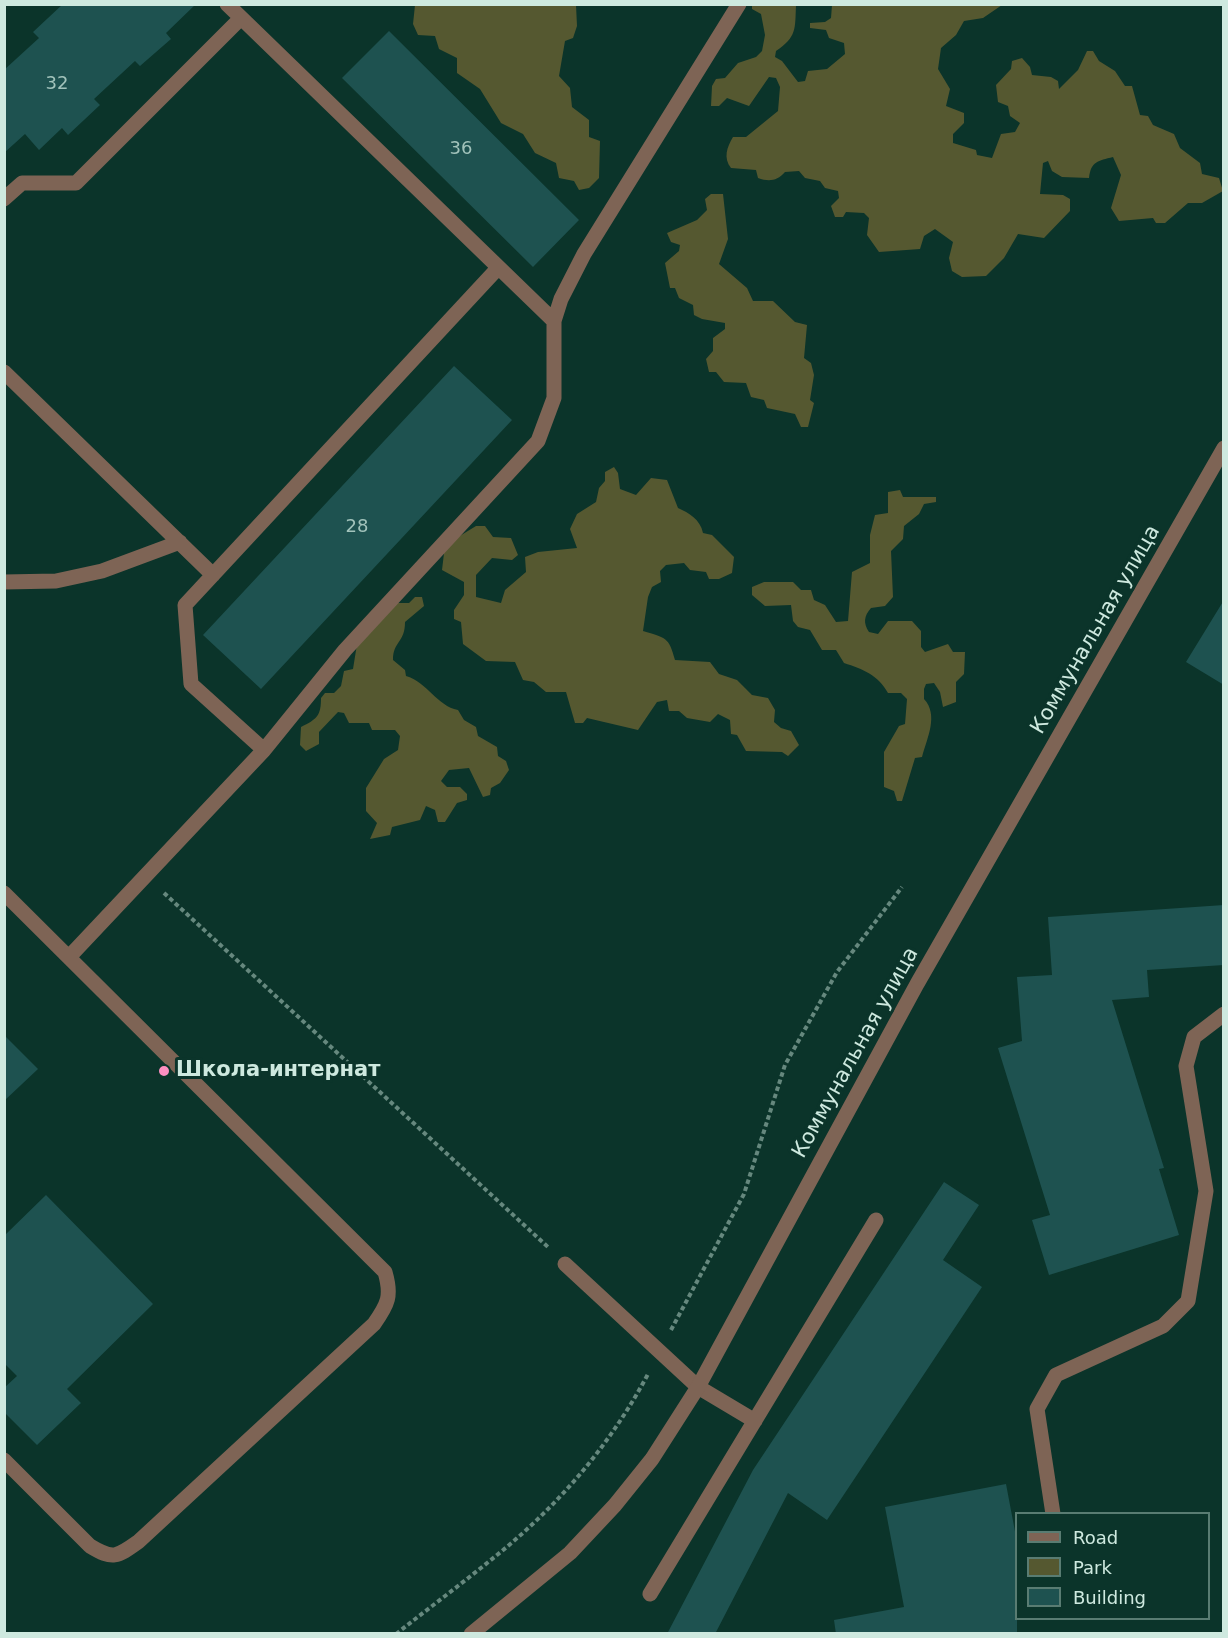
<!DOCTYPE html>
<html>
<head>
<meta charset="utf-8">
<style>
  body { margin:0 }
  #map { position:relative; width:1228px; height:1638px; overflow:hidden; background:#0b342a; font-family:"DejaVu Sans",sans-serif }
  canvas { display:block }
  .frame { position:absolute; inset:0; border:6px solid #cee9df; pointer-events:none }
  .legend { position:absolute; left:1015px; top:1512px; width:195px; height:108px; box-sizing:border-box; background:#0b342a; border:2px solid #597c72; margin:0; padding:8px 10px; list-style:none; font-size:18px; color:#cee9df }
  .legend li { display:flex; align-items:center; gap:12px; height:30px }
  .legend b { width:30px; border:2px solid #597c72 }
</style>
</head>
<body>
<div id="map">
<canvas width="1228" height="1638"></canvas>
<div class="frame"></div>
<ul class="legend">
<li><b style="height:8px;background:#7e6455"></b>Road</li>
<li><b style="height:16px;background:#555830"></b>Park</li>
<li><b style="height:16px;background:#1e5250"></b>Building</li>
</ul>
</div>
<script>
const ctx = document.querySelector('canvas').getContext('2d');
ctx.lineJoin = 'round';
function fill(path, color) {
  ctx.fillStyle = color;
  ctx.fill(path, 'evenodd');
}
function strokePath(path, color, width, dash) {
  ctx.strokeStyle = color;
  ctx.lineWidth = width;
  ctx.lineCap = dash ? 'butt' : 'round';
  ctx.setLineDash(dash || []);
  ctx.stroke(path);
}
function drawText(font, color, halo, rows, align = 'center') {
  ctx.font = font + ' "DejaVu Sans",sans-serif';
  ctx.lineWidth = 6;
  ctx.setLineDash([]);
  ctx.textBaseline = 'middle';
  ctx.strokeStyle = halo;
  ctx.fillStyle = color;
  for (const [text, x, y, turn = 0] of rows) {
    ctx.save();
    ctx.translate(x, y);
    ctx.rotate((+turn || 0) * Math.PI / 180);
    ctx.textAlign = isNaN(turn) ? turn : align;
    if (halo) ctx.strokeText(text, 0, 0);
    ctx.fillText(text, 0, 0);
    ctx.restore();
  }
}
const green = new Path2D(`
  M415,5H576L577,26L573,38L565,41L559,76L570,88L572,107L589,120V137L600,141L599,178L589,188L579,190L574,181L559,178L556,163L535,153L523,134L501,123L480,89L457,73V58L439,49L435,36L418,35L413,24Z
  M752,5H796C795,29 797,37 776,51L775,57L782,61L798,82L805,81L808,71L827,69L845,54L844,43L829,38L826,30L810,28V23L825,22L831,18L832,5H1002L983,18L964,21L956,35L941,48L938,69L950,89L946,106L964,113V123L953,134V143L976,150L977,155L992,158L1001,134L1015,132L1020,123L1010,116L1008,106L998,102L996,85L1011,69L1012,61L1022,58L1030,67L1032,75L1051,77L1058,81L1059,89L1078,70L1087,51H1093L1099,61L1115,71L1125,86H1132L1140,115L1148,116L1153,125L1174,134L1180,148L1200,163L1202,174L1219,178L1223,191L1202,203H1188L1165,223H1156L1153,218L1119,221L1111,208L1121,175L1113,157C1098,161 1091,161 1089,178L1062,177L1052,171L1048,161L1043,163L1040,194L1063,195L1070,199V211L1044,238L1018,234L1004,258L986,276L962,277L952,271L949,258L953,242L935,229L924,236L920,249L879,252L867,235L869,218L864,213L846,212L843,217H835L831,206L839,198L838,191L825,188L820,181L805,178L799,171L785,172C777,181 769,182 758,178L756,170L731,168C723,158 727,147 733,137H746L778,111L780,87L776,78L769,77L749,106L727,98L719,106H711L712,86L716,79L725,78L738,63L756,57L762,51L765,35L761,14L752,9Z
  M711,194H723L728,239L719,264L747,288L753,301H773L795,322L807,325L804,358L811,363L814,375L810,400L814,403L808,427H801L795,414L767,408L764,400L751,397L746,383L724,382L716,372H709L706,359L713,351V338L725,329V323L702,319L694,315L693,305L679,298L675,288H670L665,263L679,251L680,245L671,242L667,233L697,220L707,210L705,199Z
  M614,467L618,473L620,489L636,495L651,478L667,480L678,508C689,513 700,519 703,533L712,535L734,557L732,573L719,579H709L706,572L690,570L684,563L666,565L660,571L661,582L652,587L648,597L643,631C666,638 669,637 675,660L710,662L719,674L737,680L752,695L768,698L775,710L774,722L781,728L791,731L799,745L788,756L782,752L746,751L737,735L731,734L730,720L718,714L710,722L687,718L679,711H669L667,700L657,702L638,730L587,718L583,723H575L566,692H546L534,682L523,680L515,662L486,661L463,644L461,622L454,619V610L464,595V582L442,570L445,545L476,526H485L493,537L511,538L518,555L512,560L492,558L476,575V597L501,603L505,590L526,572L525,557L538,552L577,548L570,529L577,514L596,502L599,488L605,481V472Z
  M900,490L903,497H936V502L924,504L919,514L904,526L903,539L891,551L893,597L885,606L871,608C864,616 863,623 869,632L878,634L888,621H912L921,631V647L925,652L948,644L953,652H965L964,674L956,682V702L943,707L940,692L934,683L926,684L924,689V699C939,715 927,738 922,757L915,758L902,801H897L894,791L884,787V752L899,726L905,724L907,699L901,693H888C878,675 863,669 844,663L836,650H822L810,630L798,627L793,621L791,605L765,606L752,595V587L764,582H793L801,590H811L814,600L825,605L836,622L848,621L852,572L870,563V535L875,515L888,513V492Z
  M415,597H422L424,606L405,622C405,643 393,641 393,660L405,670L406,676C427,682 437,706 458,710L464,720L476,727L478,736L497,747L498,756L506,761L509,770L500,783L491,788L490,795L483,797L469,768L449,770L441,781L447,787H460L467,794V800L457,803L445,822H438L435,810L426,806L420,820L392,827L390,835L370,839L377,823L366,811V788L384,759L398,750L400,736L395,730H372L369,723H349L344,713L338,712L319,732V744L306,751L300,745L301,727C317,719 321,716 321,698L325,693H334L341,686L344,671L353,669L358,638L392,603H409Z`);
const building = new Path2D(`
  M63,4H196L166,33L171,39L140,66L135,61L94,99L100,105L68,135L62,128L39,150L25,134L4,153V70L39,38L33,32Z
  M389,31L579,220L533,267L342,78Z
  M454,366L512,420L261,689L203,635Z
  M1224,600V685L1186,662Z
  M1224,905V965L1147,970L1149,997L1112,1000L1164,1168L1159,1169L1179,1235L1049,1275L1032,1220L1050,1215L998,1048L1022,1041L1017,977L1052,975L1048,917Z
  M4,1035L38,1069L4,1101Z
  M944,1182L979,1205L943,1260L982,1287L827,1520L788,1493L715,1634H667L753,1470Z
  M46,1195L153,1304L67,1389L81,1403L37,1445L4,1412V1388L17,1376L4,1363V1236Z
  M1006,1484L1017,1542V1634H836L834,1620L904,1607L885,1507Z`);
const path = new Path2D(`
  M164,893L549,1248
  M671,1330L744,1194L785,1065L837,972L902,887
  M396,1634C429,1608 464,1582 497,1555C558,1506 611,1444 648,1374`);
const service = new Path2D(`
  M227,4L554,321L561,299L584,254L739,4
  M4,199L22,183H76L241,18
  M4,372L213,575
  M4,582L56,581L102,571L180,542
  M264,750L191,684L185,605L498,268
  M4,893L385,1272C392,1296 388,1304 374,1324L138,1542C117,1557 113,1560 90,1546L4,1460
  M69,957L264,750L345,650L538,441L554,398V321
  M565,1264L698,1387L755,1421
  M1053,1514L1037,1409L1056,1375L1163,1326L1188,1301L1206,1191L1186,1066L1194,1037L1224,1014
  M650,1594L876,1220`);
const minor = new Path2D(`
  M471,1634L570,1553L615,1505L652,1459L698,1387L917,984L1224,448`);
const markers = [
  [164,1071,6,"#fc8fc1"]
];
const numberNames = [
  ["32",57,84],
  ["36",461,149],
  ["28",357,527]
];
const streetNames = [
  ["Коммунальная улица",1096,630,-60],
  ["Коммунальная улица",856,1053,-61]
];
const poiNames = [
  ["Школа-интернат",176,1071]
];
fill(green, '#555830');
fill(building, '#1e5250');
strokePath(path, '#66887e', 4, [4.5, 3]);
strokePath(service, '#7e6455', 15);
strokePath(minor, '#7e6455', 15);
for (const [x, y, r, color] of markers) {
  const dot = new Path2D();
  dot.arc(x, y, r, 0, 2 * Math.PI);
  ctx.fillStyle = color;
  ctx.fill(dot);
  strokePath(dot, '#0b342a', 2);
}
drawText('18px', '#a2c3bb', null, numberNames);
drawText('21px', '#cee9df', '#0b342a', streetNames);
drawText('bold 21px', '#cee9df', '#0b342a', poiNames, 'left');
</script>
</body>
</html>
